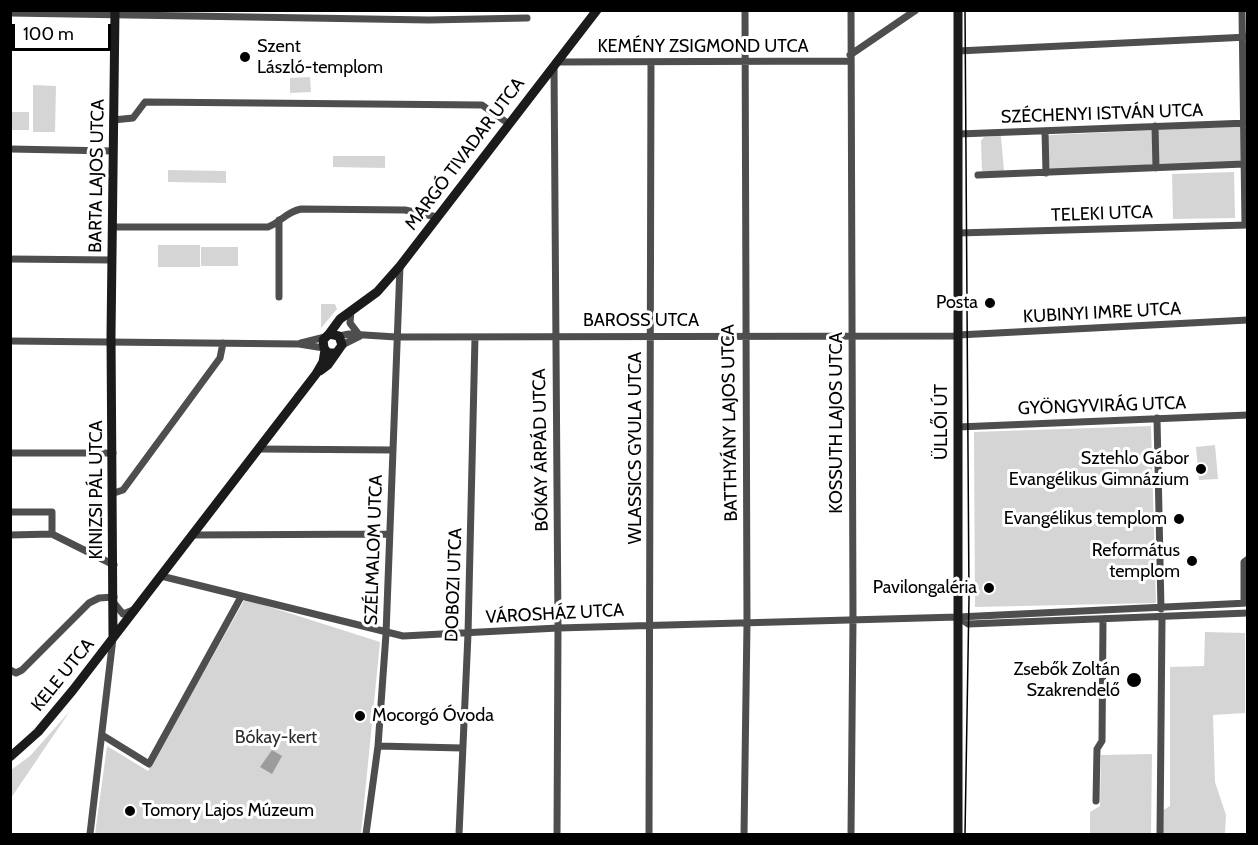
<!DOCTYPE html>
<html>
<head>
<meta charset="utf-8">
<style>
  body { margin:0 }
  #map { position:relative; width:1258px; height:845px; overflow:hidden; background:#fff; font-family:Cabin,sans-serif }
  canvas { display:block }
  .frame { position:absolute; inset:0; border:12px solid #000; pointer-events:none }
  .scale { position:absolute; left:12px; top:24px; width:99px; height:27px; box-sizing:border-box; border:3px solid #000; border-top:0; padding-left:8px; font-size:18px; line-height:21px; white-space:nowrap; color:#000; -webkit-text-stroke:4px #fff; paint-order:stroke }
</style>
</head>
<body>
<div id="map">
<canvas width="1258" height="845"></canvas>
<div class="frame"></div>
<div class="scale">100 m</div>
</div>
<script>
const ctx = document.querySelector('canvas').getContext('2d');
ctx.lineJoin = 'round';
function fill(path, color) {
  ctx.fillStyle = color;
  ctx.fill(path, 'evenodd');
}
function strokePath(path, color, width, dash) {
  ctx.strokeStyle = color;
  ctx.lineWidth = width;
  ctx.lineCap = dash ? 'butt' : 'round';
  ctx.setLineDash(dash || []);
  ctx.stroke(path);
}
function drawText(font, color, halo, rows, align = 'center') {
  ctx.font = font + ' Cabin,sans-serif';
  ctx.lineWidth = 6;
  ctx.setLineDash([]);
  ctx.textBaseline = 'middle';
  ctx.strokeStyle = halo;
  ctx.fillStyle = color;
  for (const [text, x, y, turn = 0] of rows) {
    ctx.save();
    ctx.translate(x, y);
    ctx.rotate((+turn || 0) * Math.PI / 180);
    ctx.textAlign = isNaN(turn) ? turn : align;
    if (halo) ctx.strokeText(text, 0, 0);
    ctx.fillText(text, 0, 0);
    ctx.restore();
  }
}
const green = new Path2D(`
  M310,77L311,92L290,93V78Z
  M33,85L56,86L55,132H33Z
  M11,112H29V130H11Z
  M1247,126V187V162L1052,170L1048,166L1047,137L1050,135Z
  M1001,136L1004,171H982L981,141L984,137Z
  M333,156H385V168L333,167Z
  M168,170L226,171V183L168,182Z
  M1234,172L1235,218L1173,219L1172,174Z
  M158,245H200V267H158Z
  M201,247H238V266H201Z
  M321,304H335L337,309L321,328Z
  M1151,426L1156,603L975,607L974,432Z
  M1215,445L1218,479L1199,480L1196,447Z
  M245,599L380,642L361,834H95L107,746L148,771Z
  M1205,632L1245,633V713L1213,715L1215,782L1226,815L1225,833L1160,834V812L1170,806V667L1204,666Z
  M70,711L11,798V770L30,756Z
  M1152,754L1151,834H1090V812L1100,806L1101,755Z`);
const water = new Path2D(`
  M272,750L282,756L272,774L260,767Z`);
const street = new Path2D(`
  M851,10L853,619L851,834
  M1242,10L1245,225
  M10,13L429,20L527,18
  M958,51L1248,37
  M850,55L916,10
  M556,62L851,61
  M554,66L558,628L557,834
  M113,120L133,118L145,102L482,105L509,124
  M1155,126L1156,168
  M1045,131L1046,173
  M959,134L1248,123
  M10,149L113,151
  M978,175L1244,164
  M113,227H268C281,222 286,212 301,209L405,210L437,217
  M958,233L1248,225
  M10,259L112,260
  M279,297V220
  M351,311L350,323L360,336
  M958,335L1248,320
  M339,336L349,334L396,337L958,336
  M10,341L299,344L324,348
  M301,343L325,337
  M342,345L360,336
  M1157,418L1161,609
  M958,427L1248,415
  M259,449L393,450
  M10,453H113
  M114,493L123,490L220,358L223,343
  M10,512H52V534
  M10,535L52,534L114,565
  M192,535L389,534
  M161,576L403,636L558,628L958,617L1248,603
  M114,603L123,614L133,610
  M1244,603V562L1248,559
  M958,617L968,624L1248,613
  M10,670L16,673L22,670L89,603L99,598L114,597
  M102,735L149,764L241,597
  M378,746L462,748
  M1096,801L1097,749L1102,741L1103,620
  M90,834L113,638
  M366,834L378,746L386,634L400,266
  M459,834L468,634L475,337
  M649,834L651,62
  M744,834L747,623L745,10
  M1160,834L1162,619`);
const secondary = new Path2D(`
  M329,334L340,319L377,292L400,266L597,10
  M320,371L328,365L342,345L339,336L329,334L323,340L324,348L328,353H335
  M113,638L111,335L115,10
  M10,757L38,732L73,690L316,374L323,362L325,350
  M958,834V10`);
const tram = new Path2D(`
  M965,834L969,598L965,10`);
const markers = [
  [245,57,6,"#000"],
  [990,303,6,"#000"],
  [1201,469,6,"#000"],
  [1179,519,6,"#000"],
  [1192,561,6,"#000"],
  [989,588,6,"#000"],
  [1134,680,8,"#000"],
  [360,716,6,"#000"],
  [130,811,6,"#000"]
];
const poiNames = [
  ["Szent",257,47,"left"],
  ["László-templom",257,68,"left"],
  ["Posta",978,303],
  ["Sztehlo Gábor",1189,459],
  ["Evangélikus Gimnázium",1189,480],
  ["Evangélikus templom",1167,519],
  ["Református",1180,551],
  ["templom",1180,572],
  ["Pavilongaléria",977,588],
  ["Zsebők Zoltán",1120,670],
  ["Szakrendelő",1120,691],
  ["Mocorgó Óvoda",372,716,"left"],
  ["Tomory Lajos Múzeum",142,811,"left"]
];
const streetNames = [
  ["KEMÉNY ZSIGMOND UTCA",703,47],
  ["SZÉCHENYI ISTVÁN UTCA",1102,114,-2],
  ["MARGÓ TIVADAR UTCA",465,154,-53],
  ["BARTA LAJOS UTCA",97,176,-89],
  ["TELEKI UTCA",1102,214,-2],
  ["KUBINYI IMRE UTCA",1102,313,-3],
  ["BAROSS UTCA",641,321],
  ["GYÖNGYVIRÁG UTCA",1102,406,-2],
  ["ÜLLŐI ÚT",942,422,-90],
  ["BATTHYÁNY LAJOS UTCA",730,423,-91],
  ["KOSSUTH LAJOS UTCA",837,423,-90],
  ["WLASSICS GYULA UTCA",636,448,-90],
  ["BÓKAY ÁRPÁD UTCA",541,450,-91],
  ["KINIZSI PÁL UTCA",97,490,-90],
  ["SZÉLMALOM UTCA",374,550,-88],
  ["DOBOZI UTCA",454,585,-88],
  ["VÁROSHÁZ UTCA",555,614,-3],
  ["KELE UTCA",63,675,-51]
];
const parkNames = [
  ["Bókay-kert",276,738]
];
fill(green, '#d5d5d5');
fill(water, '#9c9c9c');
strokePath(street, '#4e4e4e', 7);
strokePath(secondary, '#1b1b1b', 9);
strokePath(tram, '#000', 1.5);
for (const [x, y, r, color] of markers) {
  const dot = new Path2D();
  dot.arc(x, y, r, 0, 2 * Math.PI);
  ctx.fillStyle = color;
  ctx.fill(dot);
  strokePath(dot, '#fff', 2);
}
drawText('18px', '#000', '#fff', poiNames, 'right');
drawText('18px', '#000', '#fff', streetNames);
drawText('18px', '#2c2c2c', '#fff', parkNames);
</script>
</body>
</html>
